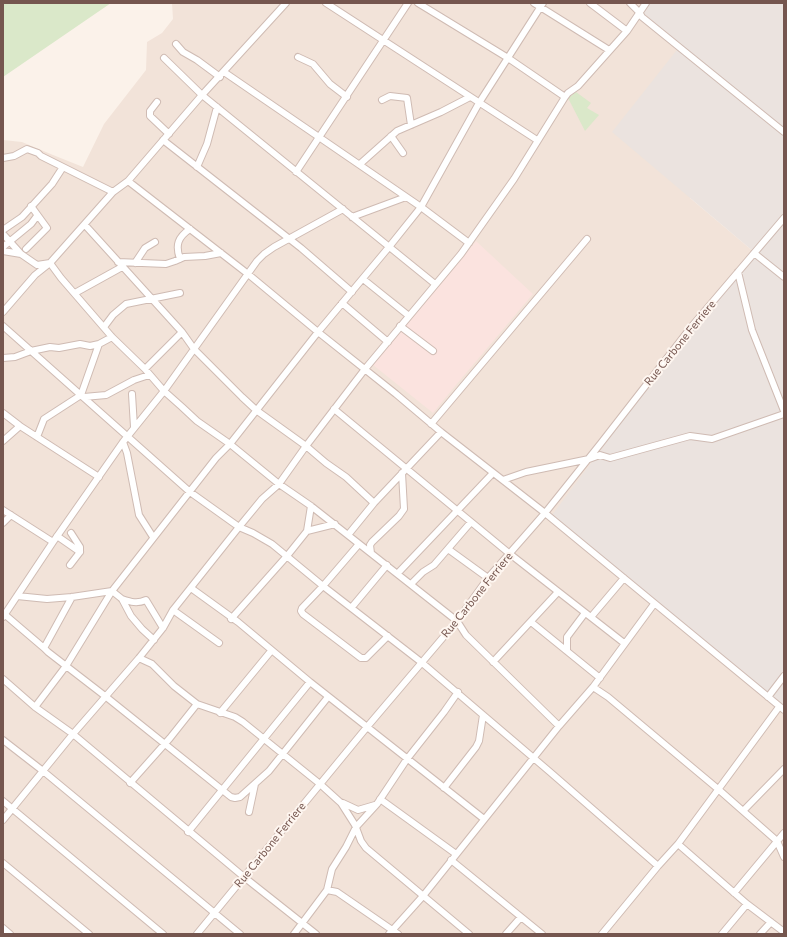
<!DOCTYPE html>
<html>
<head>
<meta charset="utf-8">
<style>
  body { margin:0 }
  #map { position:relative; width:787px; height:937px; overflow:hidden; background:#fbf2ea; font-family:Commissioner,sans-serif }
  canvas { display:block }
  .frame { position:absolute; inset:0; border:4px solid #75564f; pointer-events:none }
</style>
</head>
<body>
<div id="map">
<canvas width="787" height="937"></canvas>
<div class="frame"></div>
</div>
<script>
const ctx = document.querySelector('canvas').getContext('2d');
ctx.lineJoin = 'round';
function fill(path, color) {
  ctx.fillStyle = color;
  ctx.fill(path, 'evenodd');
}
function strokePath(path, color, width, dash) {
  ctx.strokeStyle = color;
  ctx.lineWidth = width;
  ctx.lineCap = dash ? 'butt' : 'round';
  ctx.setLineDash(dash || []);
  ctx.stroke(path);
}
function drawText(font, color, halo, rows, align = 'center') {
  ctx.font = font + ' Commissioner,sans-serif';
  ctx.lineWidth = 4;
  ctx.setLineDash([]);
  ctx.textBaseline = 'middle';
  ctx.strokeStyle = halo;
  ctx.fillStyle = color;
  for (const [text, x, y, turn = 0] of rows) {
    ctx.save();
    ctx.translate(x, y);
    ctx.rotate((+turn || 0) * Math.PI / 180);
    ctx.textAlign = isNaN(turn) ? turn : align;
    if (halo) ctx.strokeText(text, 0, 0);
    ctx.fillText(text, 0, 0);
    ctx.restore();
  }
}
const residential = new Path2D(`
  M172,3H649L680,46L690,198L754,252L784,706V934H3V140L22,142L53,155L83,167L104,124L146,70L147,42L162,33L173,19Z`);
const commercial = new Path2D(`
  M476,241L533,294L456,385L433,413L373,365Z`);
const industrial = new Path2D(`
  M649,3H784V706L549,519L714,299L754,252L612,132L680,46L642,12Z`);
const green = new Path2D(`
  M3,3H111L3,77Z
  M576,92L591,103L587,108L599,115L585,131L568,98Z`);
const minor = new Path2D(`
  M326,3L537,140
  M418,3L508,58L565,97
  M534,3L609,50
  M590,3L627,31
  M630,3L639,12L642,17L784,132
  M176,44L183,52L197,60L220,77
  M298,57L313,64L330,84L347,97
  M164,58L202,95L435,284
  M224,72L421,207L469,243
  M382,100L390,96L407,98L411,125
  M157,102L150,111V116L169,134
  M391,136L403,153
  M163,140L301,248L352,292
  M3,158L14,156L27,149L38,153L41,156L113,192
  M360,164L397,131L441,112L470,97
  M197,167L207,144L217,107
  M296,172L408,3
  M128,181L248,274L318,332L396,394L441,432L545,513L784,710
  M352,217L406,197
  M85,225L182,332L194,349L242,397L256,410L306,446L326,463L346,477L374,503
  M3,230L22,217L52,184L63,167
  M3,234L21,254L37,265L50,263L61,278L112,337L145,369L164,391L182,407L197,421L230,444L279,484L311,506L457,621L466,635L559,726
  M3,247L31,224L37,216
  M26,249L47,228L31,206
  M3,251L21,254
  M754,253L784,277
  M180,259C175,245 178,237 190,229
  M118,262L166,264L175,261L184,257L205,256L221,253
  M135,263L145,248L155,242
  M738,272L752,330L784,411
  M363,279L409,316
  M75,293L122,267
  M342,303L388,342
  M3,312L35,275L50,263L113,192L128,181L202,95L286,3
  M3,326L190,492L239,527L253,533L272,544L323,586L421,662L550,772L658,866
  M400,326L433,351
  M104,327L113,315L126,304L180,293
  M3,358L15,357L31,351L50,347L59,348L80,344L90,346L99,344L112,337
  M145,369L182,332
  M132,394L134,427
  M84,397L106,395L134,380L149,375
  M334,409L510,554L624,643
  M3,413L20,426L99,477
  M431,424L587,239
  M37,437L44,419L81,395L99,344
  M3,441L20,426
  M123,442L127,453L139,515L153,537
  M503,480L526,472L589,459L600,455L610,458L690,436L712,439L784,414
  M3,510L53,542
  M3,523L11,515
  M307,531L335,524
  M71,533L80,547V552
  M348,535L374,503L441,432
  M57,536L80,552L70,565
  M359,544L323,586L302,608L301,611L303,614L361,658H366L388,636
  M448,549L488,578
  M371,553L370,545L372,542L399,516L404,509L402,473
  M398,573L493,473
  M411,584L423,572L434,565L471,522
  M191,588L238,622L310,682L484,819
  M17,596L47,599L72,597L112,591L122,599L131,616L142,629L154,640
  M122,599C131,602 137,604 146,600L163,628
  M352,607L387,565
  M173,610L219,643
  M3,613L44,648L48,652L105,696L231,797L235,798L240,797L269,771L328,697
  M3,617L53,542L123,442L164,391L257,261L264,254L274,247L343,209
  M591,617L624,578
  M231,619L287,556L307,531L311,506
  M531,622L600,678
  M44,648L72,597
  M567,651V637L585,613
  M139,658L152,664L174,686L197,704L235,717L243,722L320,784L341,803L355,825L361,841L366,848L469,934
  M493,662L558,592
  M3,679L35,707L73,734L244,877L316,934
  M593,687L654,604
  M768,697L784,676
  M35,707L66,666L112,591L216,458L230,444L318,332L389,247L421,207L479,103L543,3
  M220,713L271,651
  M3,740L43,771L240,934
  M130,783L170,738L197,704
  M444,788L476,747L479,741L483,715
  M380,799L456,854
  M3,801L163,934
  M343,803L358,810L375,805
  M743,811L784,769
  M249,812L255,784
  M3,820L73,734L139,658L163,628L173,610L239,527L262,499L279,484L306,446L365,369L461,254L514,179L565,97L568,93L578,86L627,31L646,3
  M188,832L310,682
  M678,844L747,904L784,932
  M451,860L542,934
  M3,863L89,934
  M327,890L337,892L398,934
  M734,893L784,833
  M3,928L10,934
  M197,934L367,727L457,621L488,578L545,513L601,443L692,326L784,218
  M294,934L327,890L332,869L346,847L356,827L377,804L407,759L444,712L458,692
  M389,934L423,896L559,726L593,687L608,697L718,789L777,841L784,857
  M506,934L521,917
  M602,934L658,866L678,844L779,707
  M722,934L747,904
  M760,934L771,922`);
const streetNames = [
  ["Rue Carbone Ferriere",680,343,-51],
  ["Rue Carbone Ferriere",477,595,-51],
  ["Rue Carbone Ferriere",270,845,-51]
];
fill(residential, '#f2e3d9');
fill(commercial, '#fbe3df');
fill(industrial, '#ebe3df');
fill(green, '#dae8c9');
strokePath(minor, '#cfbbb3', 8);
strokePath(minor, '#fff', 6);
drawText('11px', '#75564f', '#fef6f0', streetNames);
</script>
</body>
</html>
